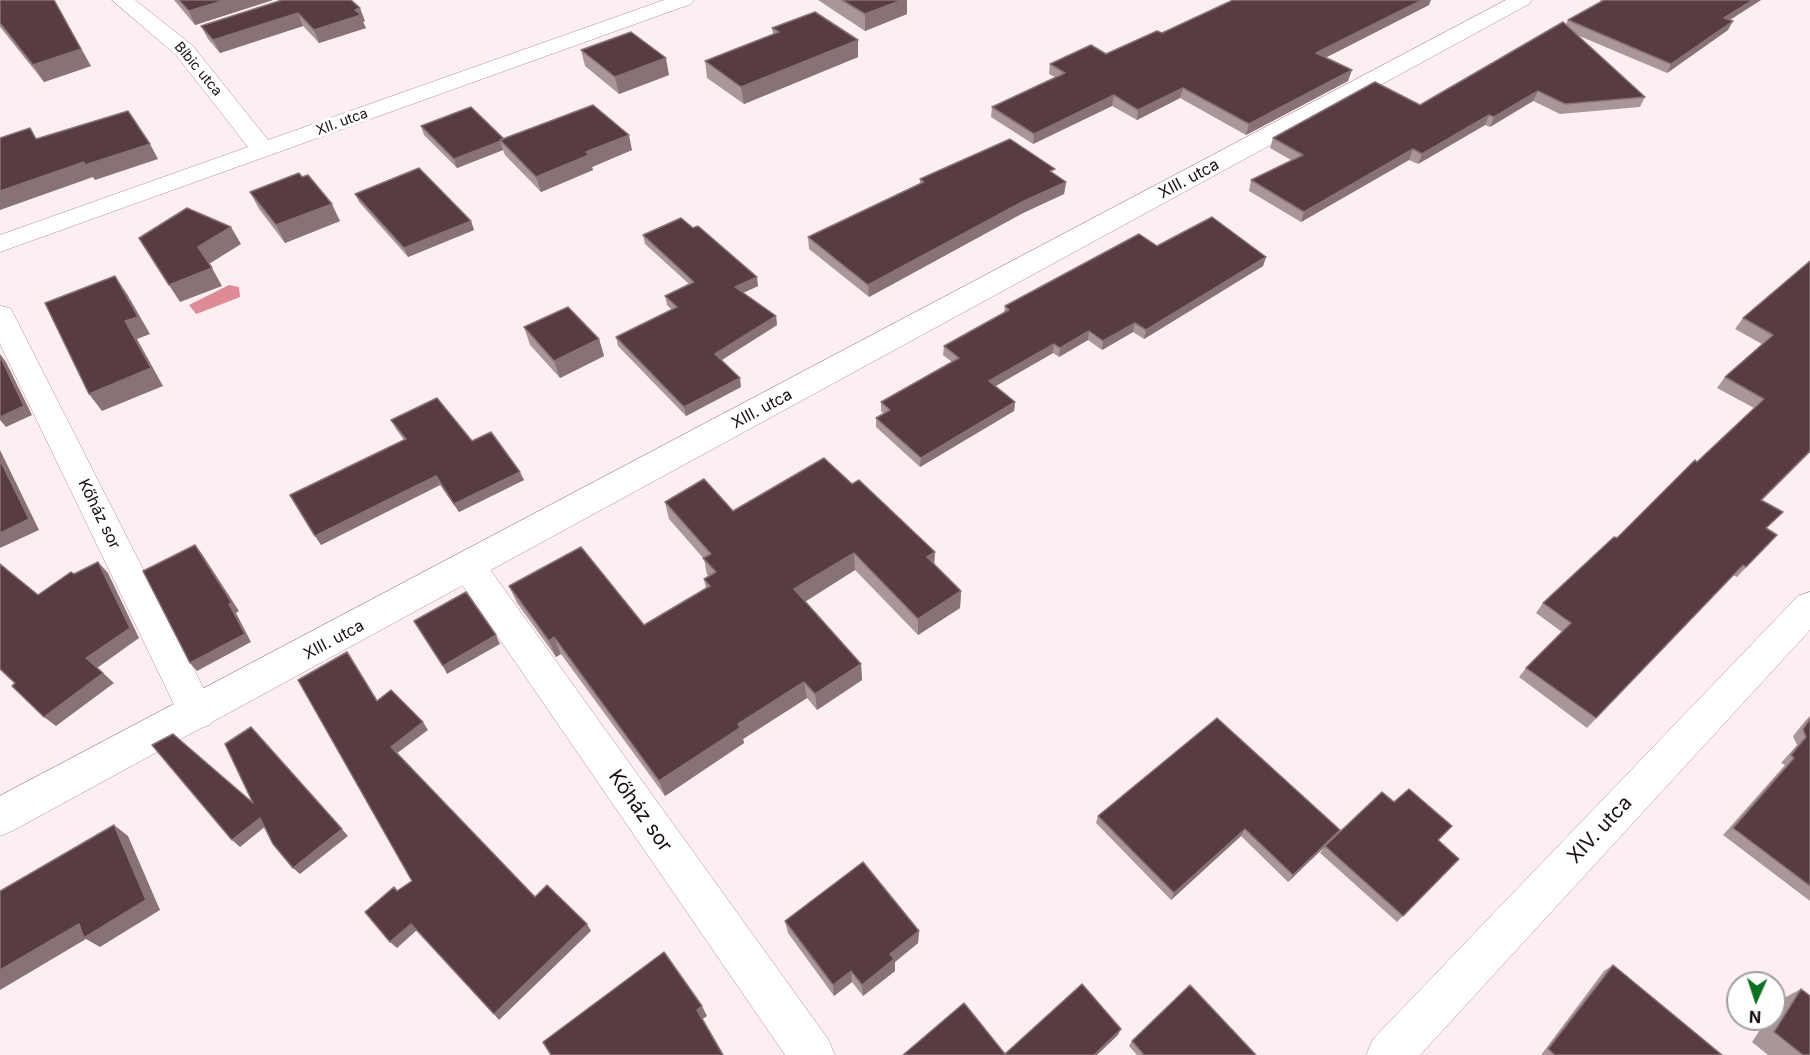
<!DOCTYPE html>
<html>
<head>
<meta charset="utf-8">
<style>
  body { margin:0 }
  #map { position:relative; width:1810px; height:1055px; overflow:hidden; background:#fdeff1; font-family:Inter,sans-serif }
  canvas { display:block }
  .north { position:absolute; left:1726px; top:971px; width:60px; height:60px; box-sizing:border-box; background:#fff; border:2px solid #a39f9f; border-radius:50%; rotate:183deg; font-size:16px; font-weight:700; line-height:24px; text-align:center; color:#190e10 }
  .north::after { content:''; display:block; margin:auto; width:21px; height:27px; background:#0d7121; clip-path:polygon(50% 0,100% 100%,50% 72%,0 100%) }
</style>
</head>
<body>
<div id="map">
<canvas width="1810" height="1055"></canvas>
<div class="north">N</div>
</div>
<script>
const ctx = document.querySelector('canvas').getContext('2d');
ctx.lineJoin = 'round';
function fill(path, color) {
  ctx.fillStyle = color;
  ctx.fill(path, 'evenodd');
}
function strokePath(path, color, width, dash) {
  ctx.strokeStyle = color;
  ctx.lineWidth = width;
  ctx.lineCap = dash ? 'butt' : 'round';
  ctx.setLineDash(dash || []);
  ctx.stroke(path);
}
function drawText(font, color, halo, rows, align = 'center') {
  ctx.font = font + ' Inter,sans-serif';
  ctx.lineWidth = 6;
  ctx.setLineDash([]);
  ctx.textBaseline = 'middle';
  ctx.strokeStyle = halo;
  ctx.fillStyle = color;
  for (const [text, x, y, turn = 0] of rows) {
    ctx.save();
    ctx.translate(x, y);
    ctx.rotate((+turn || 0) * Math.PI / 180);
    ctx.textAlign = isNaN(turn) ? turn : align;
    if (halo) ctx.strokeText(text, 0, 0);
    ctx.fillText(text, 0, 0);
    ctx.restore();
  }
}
const water = new Path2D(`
  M229,285L239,287L240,297L199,313L196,314L189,305Z`);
const minor = new Path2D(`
  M112,0H135L192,45L268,140L664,0H694L691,4L0,252V235L248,147L176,55Z
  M0,306L10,308L14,315L210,701L216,713L210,725L197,729L184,725L0,344Z
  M469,553L481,557L828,1039L835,1055H785L457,577L452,567L457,557Z
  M1810,592V630L1420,1055H1366L1373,1039L1798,596Z`);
const tertiary = new Path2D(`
  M1506,0H1532L1529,4L14,830L0,836V796Z`);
const wall = new Path2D(`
  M0,0L91,66L44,82L0,27Z
  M174,0H273L195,25Z
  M282,0L365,21L363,22L366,28L319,43L303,26L220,53L208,39L201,26Z
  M818,0H907V14L865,31Z
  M1599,0H1761L1730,20L1728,30L1667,73L1577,35L1645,97L1640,107L1560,114L1533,101L1490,127L1485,125L1418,164L1409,160L1301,222L1249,191L1251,180L1291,160L1270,148L1273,138L1420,105L1566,24L1568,20L1602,1Z
  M1429,5L1325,58L1348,81L1246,135L1180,98L1137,120L1112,106L1033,144L991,117L992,107L1055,77L1049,74L1050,64L1106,54L1162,33Z
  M772,28L858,57L744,104L707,78L705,61L773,34Z
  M581,50L669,75L619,94L585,66Z
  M421,126L504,139L632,150L592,167L593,170L541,192L505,155L503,150L457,168L424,135Z
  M1054,174L1066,182L1064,194L1023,213L869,297L809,249L808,237L920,183V179Z
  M250,192L340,221L285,243L259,209Z
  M355,194L471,221L474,230L408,257L359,202Z
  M643,235L758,286L743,293L776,316L777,325L722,360L741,387L686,416L618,346L616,337L672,310L667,305L665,296L689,284L645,244Z
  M1157,246L1266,257L1263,266L1144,339L1133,332L1102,350L1088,340L1059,357L1053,353L995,386L1015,402L1014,411L920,467L876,427V418L884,414L881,411V402L952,362L943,355L944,346L1004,313L1005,306Z
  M1810,261V452L1762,500L1767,529L1777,535L1737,577L1733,575L1587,728L1519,677L1526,668L1562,632L1536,613L1543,603L1617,538L1754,408L1717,388L1725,377L1762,344L1735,329L1743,318Z
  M524,327L599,339L604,356L560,378L530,345Z
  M391,420L472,441L524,480L459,512L440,485L321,545L404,440L396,429Z
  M665,502L733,511L935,565L961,591L960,608L918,635L855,570L805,601L861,664L862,680L817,710L807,698L743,739L744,743L665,796L561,654L556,657L517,603L509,586L644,625L706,589L704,579L709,576L707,575L704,559L669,519Z
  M1810,716V901L1723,835L1785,765L1781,763L1797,745L1793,736L1806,720Z
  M1394,802L1446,833L1438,840L1459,859L1397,922L1320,853L1324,847L1288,882L1241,836L1171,900L1096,823L1098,816L1340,830L1335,836Z
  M785,921L919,931L918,943L895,962V971L863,996L852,982L834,996L788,933Z
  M1613,965L1722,1055H1541L1604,971Z
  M1801,989L1810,1055H1768L1752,1042L1767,1019H1774V1009L1780,1000Z
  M1132,1041L1256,1055H1137L1129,1046Z`);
const shadedWall = new Path2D(`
  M54,0L91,66L44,82L33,65Z
  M225,0H273L195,25L189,11Z
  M902,0H907V14L865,31V14Z
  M1422,0H1431L1429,5L1313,64L1316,53Z
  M1753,0H1761L1720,26L1724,18Z
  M360,8L365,21L363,22L366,28L319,43L314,30Z
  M298,13L303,26L220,53L213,40Z
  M1733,21L1728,30L1667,73L1671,64Z
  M858,40V57L744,104L741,87Z
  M666,58L669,75L619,94L615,77Z
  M1352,70L1348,81L1246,135L1249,124Z
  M1183,88L1180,98L1137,120L1138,110Z
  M1538,91L1533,101L1490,127L1494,117Z
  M1114,95L1112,106L1033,144L1034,134Z
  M1489,115L1485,125L1418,164L1422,154Z
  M629,135L632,150L592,167L593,170L541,192L536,177L586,152Z
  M500,141L503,150L457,168L454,159Z
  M150,144L158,159L95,180L93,177L0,210V191L84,162Z
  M1413,149L1409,160L1301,222L1304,212Z
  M1066,182L1064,194L1023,213L869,297L868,285L1024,201Z
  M332,204L340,221L285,243L276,225Z
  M471,221L474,230L408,257L404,248Z
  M231,227L241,244L209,264L198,247Z
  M1266,257L1263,266L1144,339L1146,330Z
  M212,268L222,286L180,302L169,285Z
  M115,276L127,294L150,334L137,339L163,386L102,411L89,394L125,321Z
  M757,277L758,286L736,296L735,287Z
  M776,316L777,325L717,363L715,354Z
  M1135,323L1133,332L1102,350L1103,341Z
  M1089,331L1088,340L1059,357L1060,348Z
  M599,339L604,356L560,378L554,361Z
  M1054,344L1053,353L989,390V381Z
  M0,354L6,362L32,415L6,427L0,420Z
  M740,378L741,387L686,416L684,407Z
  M1015,402L1014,411L920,467L921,458Z
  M0,450L39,530L0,548Z
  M1810,451V452L1752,510L1761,500Z
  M520,472L524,480L459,512L454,504Z
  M436,476L440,485L321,545L315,536Z
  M195,545L202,554L239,611L236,613L251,642L197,671L190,663Z
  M935,552L934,569L927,557Z
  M854,553L855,570L797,607L794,589Z
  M98,562L108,573L139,638L97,668L86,658Z
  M961,591L960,608L918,635V619Z
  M496,635L500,644L447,674L443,666Z
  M554,637L561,654L556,657L549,641Z
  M861,664L862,680L817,710L815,694Z
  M103,673L114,683L56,726L44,717Z
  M804,682L807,698L743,739L744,743L665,796L659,781L738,724Z
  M423,722L428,730L396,754L391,747Z
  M251,727L348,836L300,874L293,868Z
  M260,818L267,825L240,847L232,840Z
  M114,825L128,836L160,910L100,947L86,939L0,990V970Z
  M1245,829L1241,836L1171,900L1174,893Z
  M1340,830L1335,837L1288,882L1293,875Z
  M411,924L417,930L397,948L390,942Z
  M587,924L591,931L499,1020L494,1014Z
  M919,931L918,943L895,962V971L863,996L862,985L890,954Z
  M851,971L852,982L834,996L833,985Z
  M702,1006L707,1016L701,1020L697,1010Z
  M1121,1029L1118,1035L1097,1055H1094Z`);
const building = new Path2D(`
  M0,0H54L81,49L33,65L0,23Z
  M179,0H225L189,11Z
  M282,0H351L360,8L355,10L361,15L314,30L298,13L213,40L201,26Z
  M842,0H902L865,14Z
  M1233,0H1422L1316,53L1352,70L1249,124L1183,88L1138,110L1114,95L1034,134L992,107L1065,73L1050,64L1091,45L1106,54L1157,31L1162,33Z
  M1604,0H1753L1724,18L1733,21L1671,64L1568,20Z
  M815,12L858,40L741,87L705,61L779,32L772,28Z
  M1563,22L1645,97L1565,104L1538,91L1494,117L1489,115L1422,154L1413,149L1304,212L1251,180L1303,155L1273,138L1375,82L1420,105Z
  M631,32L666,58L615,77L581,50Z
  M593,105L629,135L586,152L589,155L536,177L500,140Z
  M471,107L504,139L500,140L501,141L454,159L421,126Z
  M128,111L150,144L85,165L84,162L0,191V138L30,128L36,139Z
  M1010,139L1055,169L1050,171L1066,182L1024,201L868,285L808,237L924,182L920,179Z
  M419,168L471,221L404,248L355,194Z
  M299,173L302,177L308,175L332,204L276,225L250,192Z
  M187,208L231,227L198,247L212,268L169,285L139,238Z
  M1212,217L1266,257L1146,330L1135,323L1103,341L1089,331L1060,348L1054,344L989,381L1015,402L921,458L876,418L890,410L881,402L959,358L944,346L1009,310L1005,306L1139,234L1157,246Z
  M681,218L693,228L698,226L757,277L735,287L776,316L715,354L740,378L684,407L616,337L677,307L665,296L694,282L643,235Z
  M1810,261V451L1761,500L1783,512L1766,528L1777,535L1746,567L1743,565L1596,718L1526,668L1571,623L1543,603L1614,537L1617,538L1695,460L1697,462L1764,399L1725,377L1773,335L1743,318Z
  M115,276L138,317L125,321L151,368L89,394L45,303Z
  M568,307L599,339L554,361L524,327Z
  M0,356L24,406L0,417Z
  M437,398L472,441L491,432L520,472L454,504L436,476L315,536L290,495L406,439L391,420Z
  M824,458L852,484L859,480L935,552L927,557L961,591L918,619L854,553L794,589L861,664L815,694L804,682L738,724L740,728L659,781L554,637L549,641L509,586L581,547L644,625L710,586L704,579L716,572L703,558L711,554L665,502L704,479L733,511Z
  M0,460L29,519L0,533Z
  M195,545L232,603L229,604L245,634L190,663L143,571Z
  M98,562L130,628L86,658L103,673L44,717L12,686L15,683L0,669V564L38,595L71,572L74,574Z
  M466,592L496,635L443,666L414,621Z
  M347,652L377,701L391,690L423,722L391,747L535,897L547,885L587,924L494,1014L411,924L390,942L365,912L394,887L397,891L412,881L298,680Z
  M1217,718L1340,830L1293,875L1245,829L1174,893L1098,816Z
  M1810,719V886L1733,828L1794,758L1791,755L1806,737L1803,729Z
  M251,727L342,829L293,868L273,844L260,818L232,840L152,745L173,734L253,803L225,744Z
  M1409,789L1452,826L1438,840L1459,859L1403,916L1325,846L1382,792L1394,802Z
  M114,825L146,900L84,938L79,924L0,970V891Z
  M863,862L919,931L890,954L894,959L862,985L851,971L833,985L785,921Z
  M664,952L702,1006L697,1010L723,1055H551L543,1042Z
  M1613,965L1722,1055H1555L1548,1049Z
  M1082,984L1121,1029L1094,1055H903L964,1003L1005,1054Z
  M1190,985L1256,1055H1144L1132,1041Z
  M1801,989L1810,996V1055H1803L1774,1032Z`);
const farStreetnames = [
  ["Bíbic utca",198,69,50],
  ["XII. utca",342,122,-20]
];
const streetNames = [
  ["XIII. utca",1189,179,-28],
  ["XIII. utca",762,409,-28],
  ["Kőház sor",99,514,64],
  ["XIII. utca",334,640,-28]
];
const nearStreetnames = [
  ["Kőház sor",640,811,55],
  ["XIV. utca",1600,830,-47]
];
fill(water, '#dc8b97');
strokePath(minor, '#ae8f92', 1);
strokePath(tertiary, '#ae8f92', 1);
fill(minor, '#fff');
fill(tertiary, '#fff');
fill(wall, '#aa9698');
fill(shadedWall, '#897275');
fill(building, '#573c40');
strokePath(building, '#897275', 1.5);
drawText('14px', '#190e10', '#fff', farStreetnames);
drawText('16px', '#190e10', '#fff', streetNames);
drawText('20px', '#190e10', '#fff', nearStreetnames);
</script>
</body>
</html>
